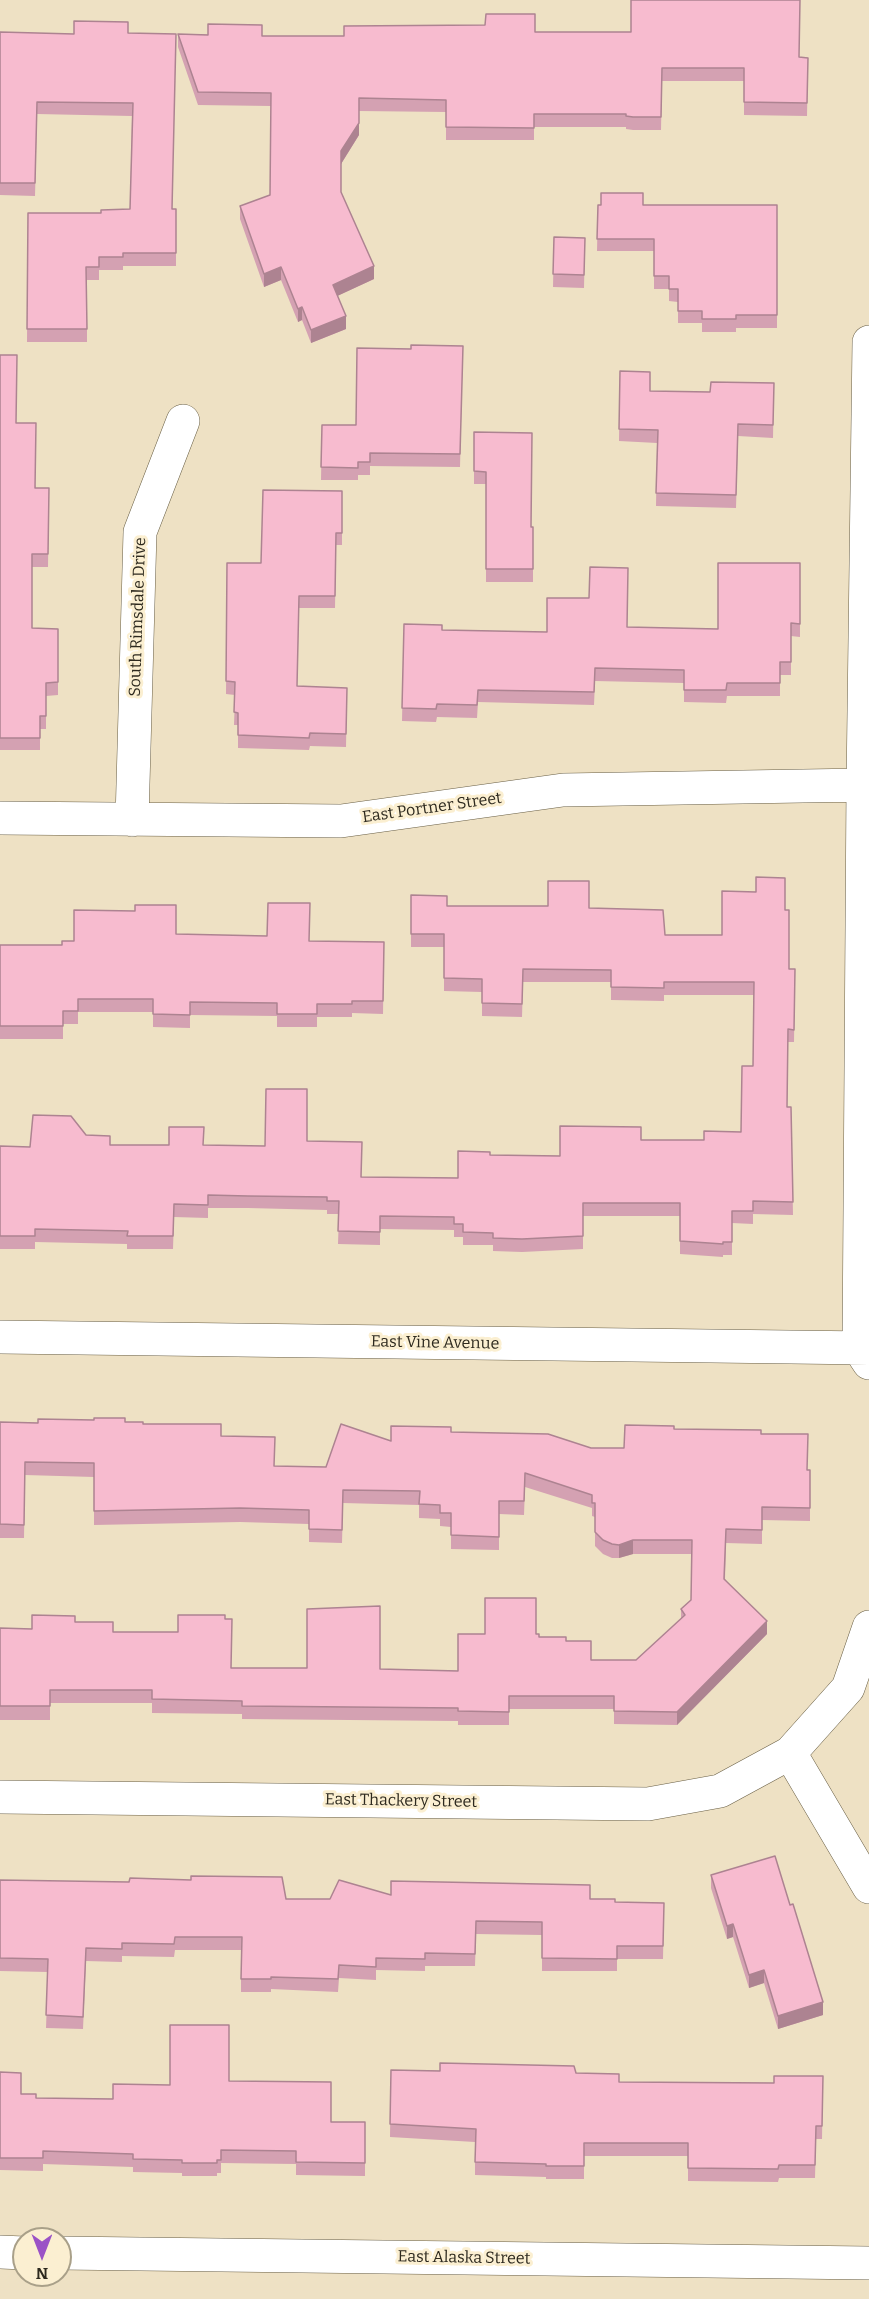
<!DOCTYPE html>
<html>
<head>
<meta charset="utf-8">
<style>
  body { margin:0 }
  #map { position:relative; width:869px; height:2299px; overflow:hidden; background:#eee1c4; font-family:Bitter,serif }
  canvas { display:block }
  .north { position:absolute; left:12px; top:2227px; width:60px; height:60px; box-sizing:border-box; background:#fbefd1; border:2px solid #a9a089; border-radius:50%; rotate:180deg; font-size:16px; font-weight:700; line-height:24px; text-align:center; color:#2d291e }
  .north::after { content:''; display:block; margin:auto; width:21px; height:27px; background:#9b52c6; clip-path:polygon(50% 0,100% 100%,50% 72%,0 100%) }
</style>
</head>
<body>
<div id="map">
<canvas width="869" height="2299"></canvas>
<div class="north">N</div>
</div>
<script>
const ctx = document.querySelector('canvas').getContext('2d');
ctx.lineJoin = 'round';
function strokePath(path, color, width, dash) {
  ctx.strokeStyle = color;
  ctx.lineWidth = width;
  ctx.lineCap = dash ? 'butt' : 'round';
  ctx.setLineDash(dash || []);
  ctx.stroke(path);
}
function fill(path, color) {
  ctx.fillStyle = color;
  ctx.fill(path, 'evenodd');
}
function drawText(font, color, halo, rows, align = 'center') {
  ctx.font = font + ' Bitter,serif';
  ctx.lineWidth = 6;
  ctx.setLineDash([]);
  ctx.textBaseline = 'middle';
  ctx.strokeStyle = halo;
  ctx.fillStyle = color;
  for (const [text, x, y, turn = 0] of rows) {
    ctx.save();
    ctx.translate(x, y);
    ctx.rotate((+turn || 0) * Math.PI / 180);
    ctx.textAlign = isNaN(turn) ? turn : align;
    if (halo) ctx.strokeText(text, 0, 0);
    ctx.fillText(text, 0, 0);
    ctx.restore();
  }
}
const minor = new Path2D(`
  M869,342L863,785L859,1348L869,1363
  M0,818L341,821L563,790L863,785
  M132,820L140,532L183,421
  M0,1337L869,1348
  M869,1627L848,1688L790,1753L869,1887
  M0,1797L648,1804L720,1791L790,1753
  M0,2252L24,2253
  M60,2253L869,2263`);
const wall = new Path2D(`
  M0,32L74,34L128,33L172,209H176V266H123V270H99V280H87V342H27L28,213H101L130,209L132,116L37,114L35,196L0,195Z
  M535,32L808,58L807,116L744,115V81H662L661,130H633L626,129V127H534V140H446V112L359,111V135L341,164V192L374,279L337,296L346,329L311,343L302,320L298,322L281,280L264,287L240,219V206L270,195L271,106L198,105L178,47V34L262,36H344Z
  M598,205H777V328H736V332H702V323H678V302L669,301V289H654V251H597Z
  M554,237L585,238L584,288L553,287Z
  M463,346L460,467L370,466V475H358V480H321L322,425H356L411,349Z
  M0,355L16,423L36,488H49L48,567H32V628L58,629V695L46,696V729H40V750H0Z
  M620,371L650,391L710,392L774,383L773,438L738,436L736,508L656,506L657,443L619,441Z
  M474,432L531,527H533V582H486V484H474Z
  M342,491V545H336L335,608H299L297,686L347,688L346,747L310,746L309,750L238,748V725H234L235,695L226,694L227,563H261Z
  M800,563V637L791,636V675H780V696H727L726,703L684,702V683L595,681L594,705L478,702L477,718L437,717L436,722L402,721L404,624L442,630L547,632L627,627L718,629Z
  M411,895L447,906L589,908L665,935H722L785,910L789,969H795L794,1042H788L787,1107H791L793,1215L753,1214V1224L732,1223V1255H723V1257L680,1254V1216H583V1249L522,1252L493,1251V1245H463V1237H454V1230L380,1229V1245L338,1244L339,1214H327V1210L248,1208H208V1218L174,1217L173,1249H127V1244L35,1242V1249H0V1146L30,1147L86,1135L110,1145L265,1146L307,1141L362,1177L458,1178L490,1155L560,1156L641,1140H704L741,1132L753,1066L754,995H664V1001L611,1000V982H523L522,1017L482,1016V992L444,991V947H411Z
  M176,934L309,941L384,942L383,1014L352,1013V1017H317V1027H277V1016L190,1015V1028L153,1027V1012H78V1024H63V1039H0V945H62L74,941Z
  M0,1422L38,1423L125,1422L221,1436L275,1466L326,1467L391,1441L451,1432L591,1448H624L674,1429L761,1434L807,1470H810V1521L762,1520V1544L726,1543L725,1579L767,1634L677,1725L614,1724V1709H509V1725H458V1721L242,1719V1714L152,1713V1703H50V1720H0V1628L32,1629L75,1622L113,1632L232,1668L458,1671L536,1634L539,1637L566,1641L591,1660H636L681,1619V1609L691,1600V1554H633L619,1558H612L603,1554L595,1546V1517L592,1516V1508L525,1487L524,1515L499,1514V1550L451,1549V1527L440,1526V1519L419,1518V1505L343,1503L342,1543L309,1542V1524L240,1522L94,1525V1477L25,1475L24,1538H0Z
  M711,1875L823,2015L778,2029L764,1983L749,1988L733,1937L727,1939L711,1888Z
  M0,1880L286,1899H330L391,1895L590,1899L615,1902L664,1903L663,1959H617V1971H542V1935L476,1934L475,1966H425V1971L376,1970V1980L339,1978L338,1992L271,1989V1992H241V1950H175L174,1957L122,1956V1962L86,1961L83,2029L46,2028L48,1972L0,1971Z
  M391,2070L576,2073L619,2082L774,2083L823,2076L822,2139H816L815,2178H779L778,2182L688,2181V2156H584V2179H546V2177L475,2175V2142L390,2137Z
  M0,2072L21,2094L36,2098L113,2099L170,2085L229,2081L331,2122H365V2176L296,2175V2164L221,2163V2173H217V2176H182V2173L133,2172V2167L43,2164V2171L0,2170Z`);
const shadedWall = new Path2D(`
  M359,123V135L341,164V151Z
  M374,266V279L333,298V285Z
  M281,267V280L264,287V274Z
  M302,307V320L298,322V309Z
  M346,316V329L311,343V330Z
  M633,1540V1554L619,1558V1545Z
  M767,1621V1634L677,1725V1712Z
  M733,1924V1937L727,1939V1926Z
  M764,1970V1983L749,1988V1975Z
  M823,2002V2015L778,2029V2016Z`);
const building = new Path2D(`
  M631,0H800L799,57L808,58L807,103L744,102V68H662L661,117H633L626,116V114H534V128L446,127V100L359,98V123L341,151V192L374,266L333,285L346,316L311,330L302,307L298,309L281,267L264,274L240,206L270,195L271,93L198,92L178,34L208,35V24L262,25V36H344V26L485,25L486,14H535V32H631Z
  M74,21L128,22V33L176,34L172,209H176V253H123V257H99V267H86L87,329H27L28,213H101V210L130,209L133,103L37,102L35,183H0V32L74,34Z
  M601,193H643V205H777V315H736V319H702V311H678V289H669V276H654V239H597L598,205H601Z
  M554,237L585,238L584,275L553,274Z
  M411,345L463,346L460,454L370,453V462H358V468L321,467L322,425H356L357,348L411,349Z
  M0,355H17L16,423H36L35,488H49L48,554H32V628L58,629V682L46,683V716H40V738H0Z
  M620,371L650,372V391L710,392L711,382L774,383L773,425L738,424L736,495L656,493L658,430L619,429Z
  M474,432L532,433L531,527H533V569H486V472L474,471Z
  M263,490L342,491V533H336L335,596H299L297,686L347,688L346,734L310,733L309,738L238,735V713L234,712L235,682L226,681L227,563H261Z
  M718,563H800V624L791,623V662H780V683H727L726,690H684V670L595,668L594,692L478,690L477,705L437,704L436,709L402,708L404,624L442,625V630L547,632V598H589L590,567L628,568L627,627L718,629Z
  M756,877L785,878V910H789V969H795L794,1030L788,1029L787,1107H791L793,1202L753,1201V1211H732V1242H723V1244L680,1241V1203H583V1236L522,1239L493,1238V1233L463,1232V1224H454V1217L380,1216V1232L338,1231L339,1201H327V1197L248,1196L208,1195V1205L174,1204L173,1236H127L128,1231L35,1229V1236H0V1146L30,1147L33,1115L71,1116L86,1135L110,1136V1145H169V1127H204L203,1145L265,1146L266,1089H307V1141L362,1142L361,1177L458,1178V1151L490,1152V1155L560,1156V1126L641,1127V1140H704V1131L741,1132L742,1066H753L754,982H664V988L611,987V970L523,969L522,1004L482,1003V979L444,978V934H411V895L447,896V906H548V881H589V908L663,910L665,935H722V891L756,892Z
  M268,903H310L309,941L384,942L383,1001H352V1004H317V1014H277V1003L190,1002V1015L153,1014V999H78V1011H63V1026H0V945H62V941H74V910L135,911V905H176V934L267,936Z
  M94,1418H125V1422H143V1424H221V1436L275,1437L274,1466L326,1467L341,1424L391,1441V1426L451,1427V1432L548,1434L591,1448H624L625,1425L674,1426V1429L761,1430V1434H808L807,1470H810V1508L762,1507V1530L726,1529L724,1579L767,1621L677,1712L614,1711V1696H509V1712L458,1711V1708L242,1706V1701L152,1699V1690H50V1706H0V1628L32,1629V1615L75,1616V1622H113V1632H178V1615H225V1619H232L231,1668H307V1609L380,1606V1669L458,1671V1634H485V1598H536V1634H539V1637H566V1641H591V1660H636L685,1615L681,1609L691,1600L692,1540H633L619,1545L612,1544L603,1540L595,1532V1503H592V1495L525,1473L524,1501H499V1537L451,1535V1513H440V1505L419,1504L420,1491L343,1490L342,1530L309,1529V1510L240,1508L94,1511V1463L25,1462L24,1525L0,1524V1422L38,1423V1419L94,1420Z
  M775,1856L790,1905L793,1904L823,2002L778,2016L764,1970L749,1975L733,1924L727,1926L711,1875Z
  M191,1876L282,1877L286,1899H330L339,1880L391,1895V1881L590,1885V1899H615V1902L664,1903L663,1946H617V1959L542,1958V1922L476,1921L475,1954L425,1953V1959L376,1958V1967L339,1965L338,1979L271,1977V1979H241L242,1937H175L174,1944L122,1943V1949L86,1948L83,2017L46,2015L48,1959L0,1958V1880L129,1882L130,1878L191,1880Z
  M170,2025H229V2081L331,2082V2122H365V2163L296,2162V2151L221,2150V2160H217V2163H182V2160L133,2159V2154L43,2151V2158H0V2072L21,2073V2094H36V2098L113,2099V2084L170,2085Z
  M440,2063L574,2066L576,2073L619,2074V2082L774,2083V2076H823L822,2126H816L815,2165H779L778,2169L688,2168V2143H584V2166H546V2164L475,2162L476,2129L390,2124L391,2070L440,2071Z`);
const streetNames = [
  ["South Rimsdale Drive",138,617,-88],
  ["East Portner Street",432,808,-8],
  ["East Vine Avenue",435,1343,1],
  ["East Thackery Street",401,1801,1],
  ["East Alaska Street",464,2258,1]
];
strokePath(minor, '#695f45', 34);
strokePath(minor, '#fff', 33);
fill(wall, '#d4a1b2');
fill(shadedWall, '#ad8391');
fill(building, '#f7bbcf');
strokePath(building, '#ad8391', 1.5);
drawText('16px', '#2d291e', '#fbefd1', streetNames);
</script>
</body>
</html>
